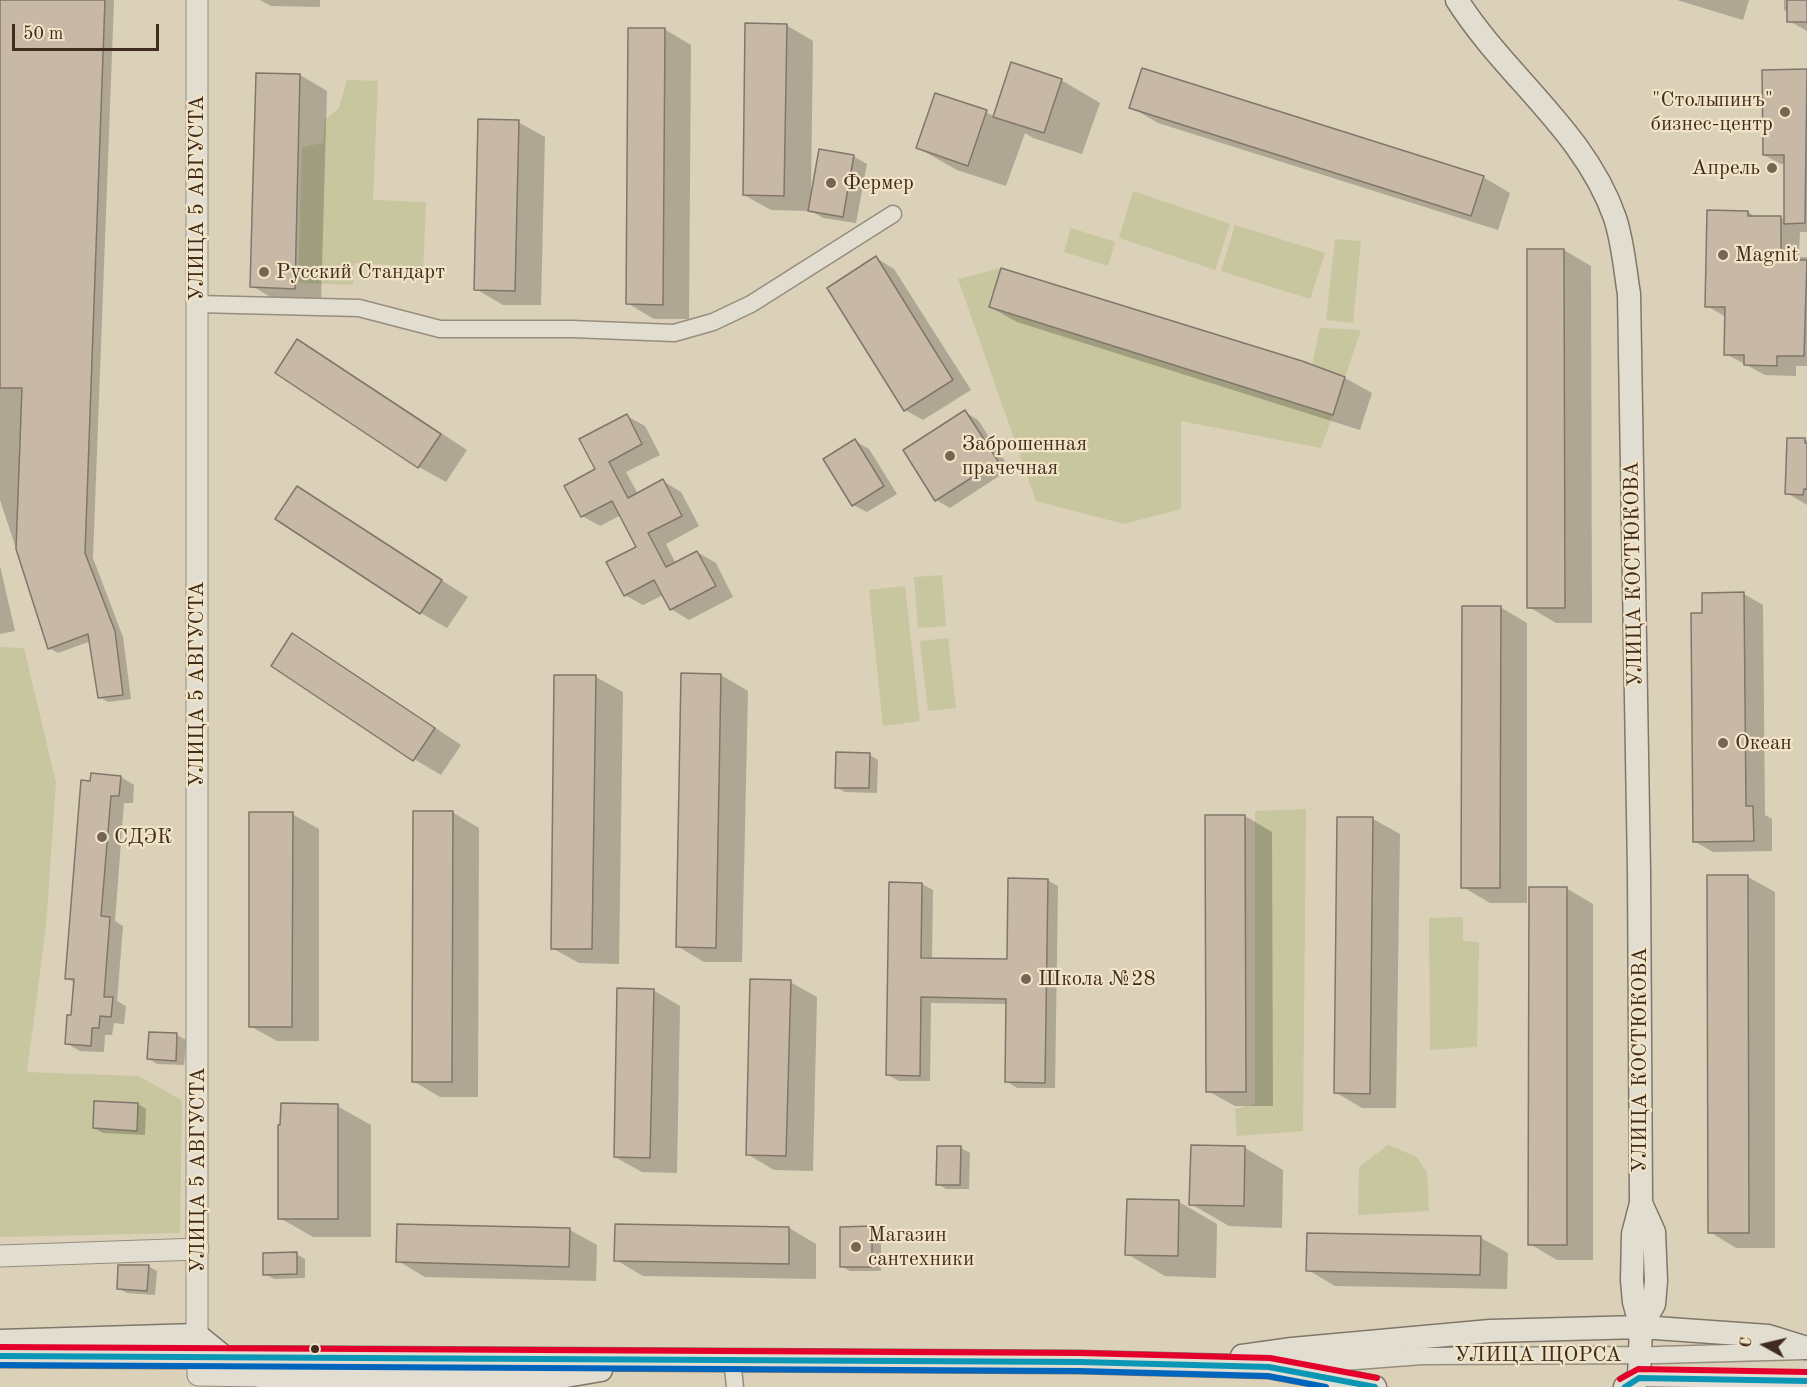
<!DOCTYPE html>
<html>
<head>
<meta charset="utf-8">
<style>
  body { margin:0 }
  #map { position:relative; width:1807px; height:1387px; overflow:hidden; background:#dbd0b8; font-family:"Old Standard TT",serif }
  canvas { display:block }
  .north { position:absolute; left:1735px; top:1315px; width:60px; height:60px; -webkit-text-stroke:4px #f1e4c7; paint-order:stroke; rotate:278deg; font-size:16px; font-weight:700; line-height:24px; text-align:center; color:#402b1f }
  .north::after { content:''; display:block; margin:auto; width:21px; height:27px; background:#402b1f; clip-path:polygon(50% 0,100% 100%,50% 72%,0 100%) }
  .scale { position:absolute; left:12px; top:24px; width:147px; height:27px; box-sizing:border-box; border:3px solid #402b1f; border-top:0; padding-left:8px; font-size:18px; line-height:21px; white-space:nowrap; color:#402b1f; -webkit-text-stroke:4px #f1e4c7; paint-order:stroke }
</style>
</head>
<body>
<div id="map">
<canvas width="1807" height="1387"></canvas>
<div class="north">С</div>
<div class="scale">50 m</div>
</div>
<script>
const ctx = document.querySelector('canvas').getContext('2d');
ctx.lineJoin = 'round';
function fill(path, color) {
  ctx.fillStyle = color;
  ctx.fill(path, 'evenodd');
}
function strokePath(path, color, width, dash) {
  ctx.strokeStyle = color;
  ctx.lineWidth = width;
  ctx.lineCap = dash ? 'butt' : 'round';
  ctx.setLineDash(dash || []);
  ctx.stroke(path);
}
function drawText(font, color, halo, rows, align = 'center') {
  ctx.font = font + ' "Old Standard TT",serif';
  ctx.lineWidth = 4.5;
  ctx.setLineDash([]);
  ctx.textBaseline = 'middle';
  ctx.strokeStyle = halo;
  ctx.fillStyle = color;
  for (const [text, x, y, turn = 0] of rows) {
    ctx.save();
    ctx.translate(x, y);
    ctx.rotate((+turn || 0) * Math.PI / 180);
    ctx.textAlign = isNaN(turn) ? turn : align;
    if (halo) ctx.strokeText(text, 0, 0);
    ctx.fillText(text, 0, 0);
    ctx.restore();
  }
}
const green = new Path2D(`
  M347,80L378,81L373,200L426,202L423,276L391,275V265L354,263L353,285L298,283L302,147L323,143L325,120L339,108Z
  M1133,191L1230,224L1215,270L1119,238Z
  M1235,225L1325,253L1310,299L1221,271Z
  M1071,228L1115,242L1108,266L1064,252Z
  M1335,239L1361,241L1353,323L1326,320Z
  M1001,268L989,308L1333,415L1321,448L1181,421V509L1124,524L1036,501L958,279Z
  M1320,328L1361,330L1345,377L1312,365Z
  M942,575L946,626L918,628L914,577Z
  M905,586L920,721L883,726L869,590Z
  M948,638L956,708L928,711L920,641Z
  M0,647L24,648L56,783L46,926L27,1072L138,1076L182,1100L180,1233L0,1237Z
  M1306,809L1303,1131L1237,1136L1235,1109L1255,1104V811Z
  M1463,917V941L1479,942L1477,1047L1430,1050L1429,918Z
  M1388,1145L1417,1157L1427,1173L1429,1211L1358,1215L1359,1167Z`);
const shadow = new Path2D(`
  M0,0H114L93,558L123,637L131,699L108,702L99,697L91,641L58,653L49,648L0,500Z
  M260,0H320V7L271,6Z
  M1677,0H1749L1743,20Z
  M1784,0H1807V31L1789,21V13L1784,10Z
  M786,25L813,41L811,192L853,156L867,164L856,223L823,218L811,211L771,210L744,195Z
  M664,29L691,45L689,319H654L627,303Z
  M1764,71H1807V232H1800L1799,257H1807V366H1796V376L1765,375L1726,354V317L1707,306L1748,212L1756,217L1781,218L1785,220V164H1781L1764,155Z
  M300,75L327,91L321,303L279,302L252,286Z
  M1061,80L1100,103L1082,154L1033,138L1025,133L1006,186L957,170L918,148L986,112L995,117Z
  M1131,107L1483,177L1510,193L1498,230L1158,123Z
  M518,122L545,137L541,305H503L476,289Z
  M1564,250L1591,266L1592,623H1556L1529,607Z
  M876,258L894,269L971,390L923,420L905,410Z
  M990,307L1345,378L1372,393L1360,430L1017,322Z
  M298,341L325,357L467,450L446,482L419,467L277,373Z
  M965,412L978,420L1010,469L950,508L936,500L905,451Z
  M627,416L645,426L660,455L626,472L638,494L663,481L681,492L699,526L666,544L676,564L697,552L716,563L733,597L689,620L671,609L663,595L643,605L625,595L638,547L621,515L600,526L582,516L597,470Z
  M1789,439L1807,440V505L1787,493Z
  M855,441L869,449L897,494L867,512L853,505Z
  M297,488L468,597L447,628L421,613Z
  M0,566L15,631L0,634Z
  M1744,594L1763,605L1765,815L1772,819V851L1713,852L1694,841L1704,614Z
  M1500,607L1527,623V903H1490L1463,887Z
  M293,635L320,651L461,745L441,775L414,759L273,665Z
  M721,675L748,691L742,962H704L677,946Z
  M596,677L623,692L619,964L579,963L552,948Z
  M870,755L878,760L877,793L845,792L836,787Z
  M121,777L134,785L133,803H124L115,921L123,926L117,1001L126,1006L124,1024L114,1023L112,1035H105L104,1052L80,1051L66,1043L72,1017L75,983L66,978L92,783Z
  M452,812L479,828L478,1097H440L413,1081Z
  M292,814L319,829V1041H277L250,1026Z
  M1245,816L1272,832L1273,1106H1235L1208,1091Z
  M1373,819L1400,834L1396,1108H1362L1335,1092Z
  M1709,877H1748L1775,892V1248H1736L1710,1232Z
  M1047,880L1058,886L1055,1088H1017L1006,1081L1007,1004L931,1003L930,1081H899L888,1075L922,884L933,890L932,959L1008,960Z
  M1566,888L1593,904V1260H1557L1530,1244Z
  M790,982L817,997L813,1171L774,1170L747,1154Z
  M653,990L680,1006L677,1173L642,1172L615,1157Z
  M177,1035L186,1040L184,1065L157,1064L149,1059Z
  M138,1104L146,1109L145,1135L103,1133L94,1128Z
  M337,1106L371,1125V1237H313L280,1218Z
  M1192,1147L1245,1148L1283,1170L1282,1228L1229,1226L1191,1204Z
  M961,1148L970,1153L969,1189H946L938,1184Z
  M1179,1202L1217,1224L1216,1278L1165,1276L1127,1254Z
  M789,1228L816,1244V1279L643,1276L616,1260Z
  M872,1228L881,1233V1271H850L841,1266Z
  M570,1230L597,1245L596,1281L425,1277L398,1261Z
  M1481,1238L1508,1253L1507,1289L1335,1286L1308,1270Z
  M296,1254L305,1259V1278L274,1279L265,1274Z
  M148,1266L157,1271L155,1295L127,1293L118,1288Z`);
const building = new Path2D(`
  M0,0H105L85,553L115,631L123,695L98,698L88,634L48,649L16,549L22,388H0Z
  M1787,0H1807V22H1787Z
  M745,23L787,24L784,196L743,195Z
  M628,28H665L663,305L626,304Z
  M1011,62L1062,79L1044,133L993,117Z
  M1142,68L1484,176L1471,216L1129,108Z
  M1807,69L1805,223L1784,224V155H1763L1762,70Z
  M256,73L300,74L295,289L250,287Z
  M935,93L987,110L968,166L916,148Z
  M478,119L519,120L515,291L474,290Z
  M819,149L854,155L843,217L808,211Z
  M1707,210L1748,211V216H1781V256H1792V260H1807L1804,356H1777V366L1744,365V355H1724L1725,307H1705Z
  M1527,249H1564L1565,608H1527Z
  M876,256L953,380L904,411L827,288Z
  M1001,268L1302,361L1345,377L1333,415L989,307Z
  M297,339L441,434L418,468L275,373Z
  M965,410L998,461L935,501L903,450Z
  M627,414L642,444L609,462L628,498L663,479L682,516L648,533L666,567L697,551L716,586L670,610L654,580L624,596L606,562L636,547L612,501L581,517L564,486L595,469L579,439Z
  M1787,438H1805V443H1807V489H1804L1803,495L1785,494Z
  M855,439L884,486L852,506L823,459Z
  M297,486L442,580L420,614L275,519Z
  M1744,592L1746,806H1753L1754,841L1693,842L1691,613H1702V593Z
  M1462,606H1501L1500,888H1461Z
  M292,633L435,728L413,761L271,666Z
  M681,673L721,674L716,948L676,947Z
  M554,675H596L592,949H551Z
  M836,752L870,753L869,788H835Z
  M91,773L121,776L119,796H111L101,916L110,917L104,997H113L111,1017L100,1016L99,1028H92L91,1046L65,1044L67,1015H71L74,979H65L81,780L90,781Z
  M413,811H453L452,1082H412Z
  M249,812H293L292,1027H249Z
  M1205,815H1245L1246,1092H1206Z
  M1337,817H1373L1370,1094L1334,1093Z
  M1707,875H1748L1749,1233H1708Z
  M1008,878L1048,879L1045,1083L1005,1082L1006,999L921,997L920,1076L886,1075L889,882L922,883L921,958L1007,959Z
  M1529,887H1567V1245H1528Z
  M750,979L791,980L786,1156L746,1155Z
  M617,988L654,989L650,1158L614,1157Z
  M149,1032L177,1033L176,1061L147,1059Z
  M94,1101L138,1103L137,1131L93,1128Z
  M281,1103L338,1104V1219H278V1125H280Z
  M1191,1145L1245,1146L1244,1206L1189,1205Z
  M937,1146H961L960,1185H936Z
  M1127,1199L1179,1200L1178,1256L1125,1255Z
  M397,1224L570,1228L569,1267L396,1262Z
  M615,1224L789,1227V1264L614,1261Z
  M872,1226V1267H840V1227Z
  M1307,1233L1481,1236L1480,1275L1306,1271Z
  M297,1252V1274L263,1275V1253Z
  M118,1265H149L147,1291L117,1289Z`);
const minor = new Path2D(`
  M197,304L359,308L440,329H572L674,333L713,322L751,304L893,214
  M732,1359L735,1387
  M1290,1366L1422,1356L1658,1355L1804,1351
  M1639,1378L1807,1381`);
const tertiary = new Path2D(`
  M0,1256L198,1249
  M197,1335V0
  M198,1341V1375L259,1376`);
const secondary = new Path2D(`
  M1457,0C1505,76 1585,131 1615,218C1623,242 1625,270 1629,294L1639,871L1641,1203L1633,1234L1632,1280L1634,1302L1641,1327L1639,1378L1625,1387
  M1641,1203L1654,1232L1656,1281L1654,1304L1641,1327
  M0,1341L197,1335L223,1356L259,1376L479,1379L566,1376L601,1370
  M0,1356L1080,1362L1269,1367L1375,1387
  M1242,1356L1292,1349L1490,1331L1641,1327L1768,1336L1807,1348`);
const bus1 = new Path2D(`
  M0,1356L1080,1362L1269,1367L1375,1387
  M1625,1387L1639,1378L1807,1381`);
const bus2 = new Path2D(`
  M0,1365L1080,1371L1268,1376L1326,1387`);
const bus3 = new Path2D(`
  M0,1347L1080,1353L1270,1358L1377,1378
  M1620,1379L1638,1369L1807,1372`);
const markers = [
  [1785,112,6,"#766555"],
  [1772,168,6,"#766555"],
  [831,183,6,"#766555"],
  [1723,255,6,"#766555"],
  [264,272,6,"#766555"],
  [950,456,6,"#766555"],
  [1723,743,6,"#766555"],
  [102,837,6,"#766555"],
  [1026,979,6,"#766555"],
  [856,1247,6,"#766555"],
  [315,1349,5,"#402b1f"]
];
const poiNames = [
  ["\"Столыпинъ\"",1773,100,"right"],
  ["бизнес-центр",1773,124,"right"],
  ["Апрель",1760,168,"right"],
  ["Фермер",843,183],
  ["Magnit",1735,255],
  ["Русский Стандарт",276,272],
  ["Заброшенная",962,444],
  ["прачечная",962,468],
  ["Океан",1735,743],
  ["СДЭК",114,837],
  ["Школа №28",1038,979],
  ["Магазин",868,1235],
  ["сантехники",868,1259]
];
const streetNames = [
  ["УЛИЦА 5 АВГУСТА",197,198,-90],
  ["УЛИЦА КОСТЮКОВА",1634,574,-91],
  ["УЛИЦА 5 АВГУСТА",197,684,-90],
  ["УЛИЦА КОСТЮКОВА",1640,1060,-90],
  ["УЛИЦА 5 АВГУСТА",198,1170,-90],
  ["УЛИЦА ЩОРСА",1538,1355]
];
fill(green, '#c7c69e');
fill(shadow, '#0003');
fill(building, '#c8b8a6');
strokePath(building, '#80776a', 1.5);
strokePath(minor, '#968d7e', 19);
strokePath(tertiary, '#968d7e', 23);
strokePath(secondary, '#80776a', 25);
strokePath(minor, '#e2ddd1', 16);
strokePath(tertiary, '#e2ddd1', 21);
strokePath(secondary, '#e2ddd1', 22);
strokePath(bus1, '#0a96b4', 6);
strokePath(bus2, '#0065bd', 6);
strokePath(bus3, '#e4002b', 6);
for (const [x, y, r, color] of markers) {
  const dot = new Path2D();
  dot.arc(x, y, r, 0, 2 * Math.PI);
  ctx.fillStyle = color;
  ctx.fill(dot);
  strokePath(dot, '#f1e4c7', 2);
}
drawText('21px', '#402b1f', '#f1e4c7', poiNames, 'left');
drawText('21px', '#402b1f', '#f1e4c7', streetNames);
</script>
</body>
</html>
